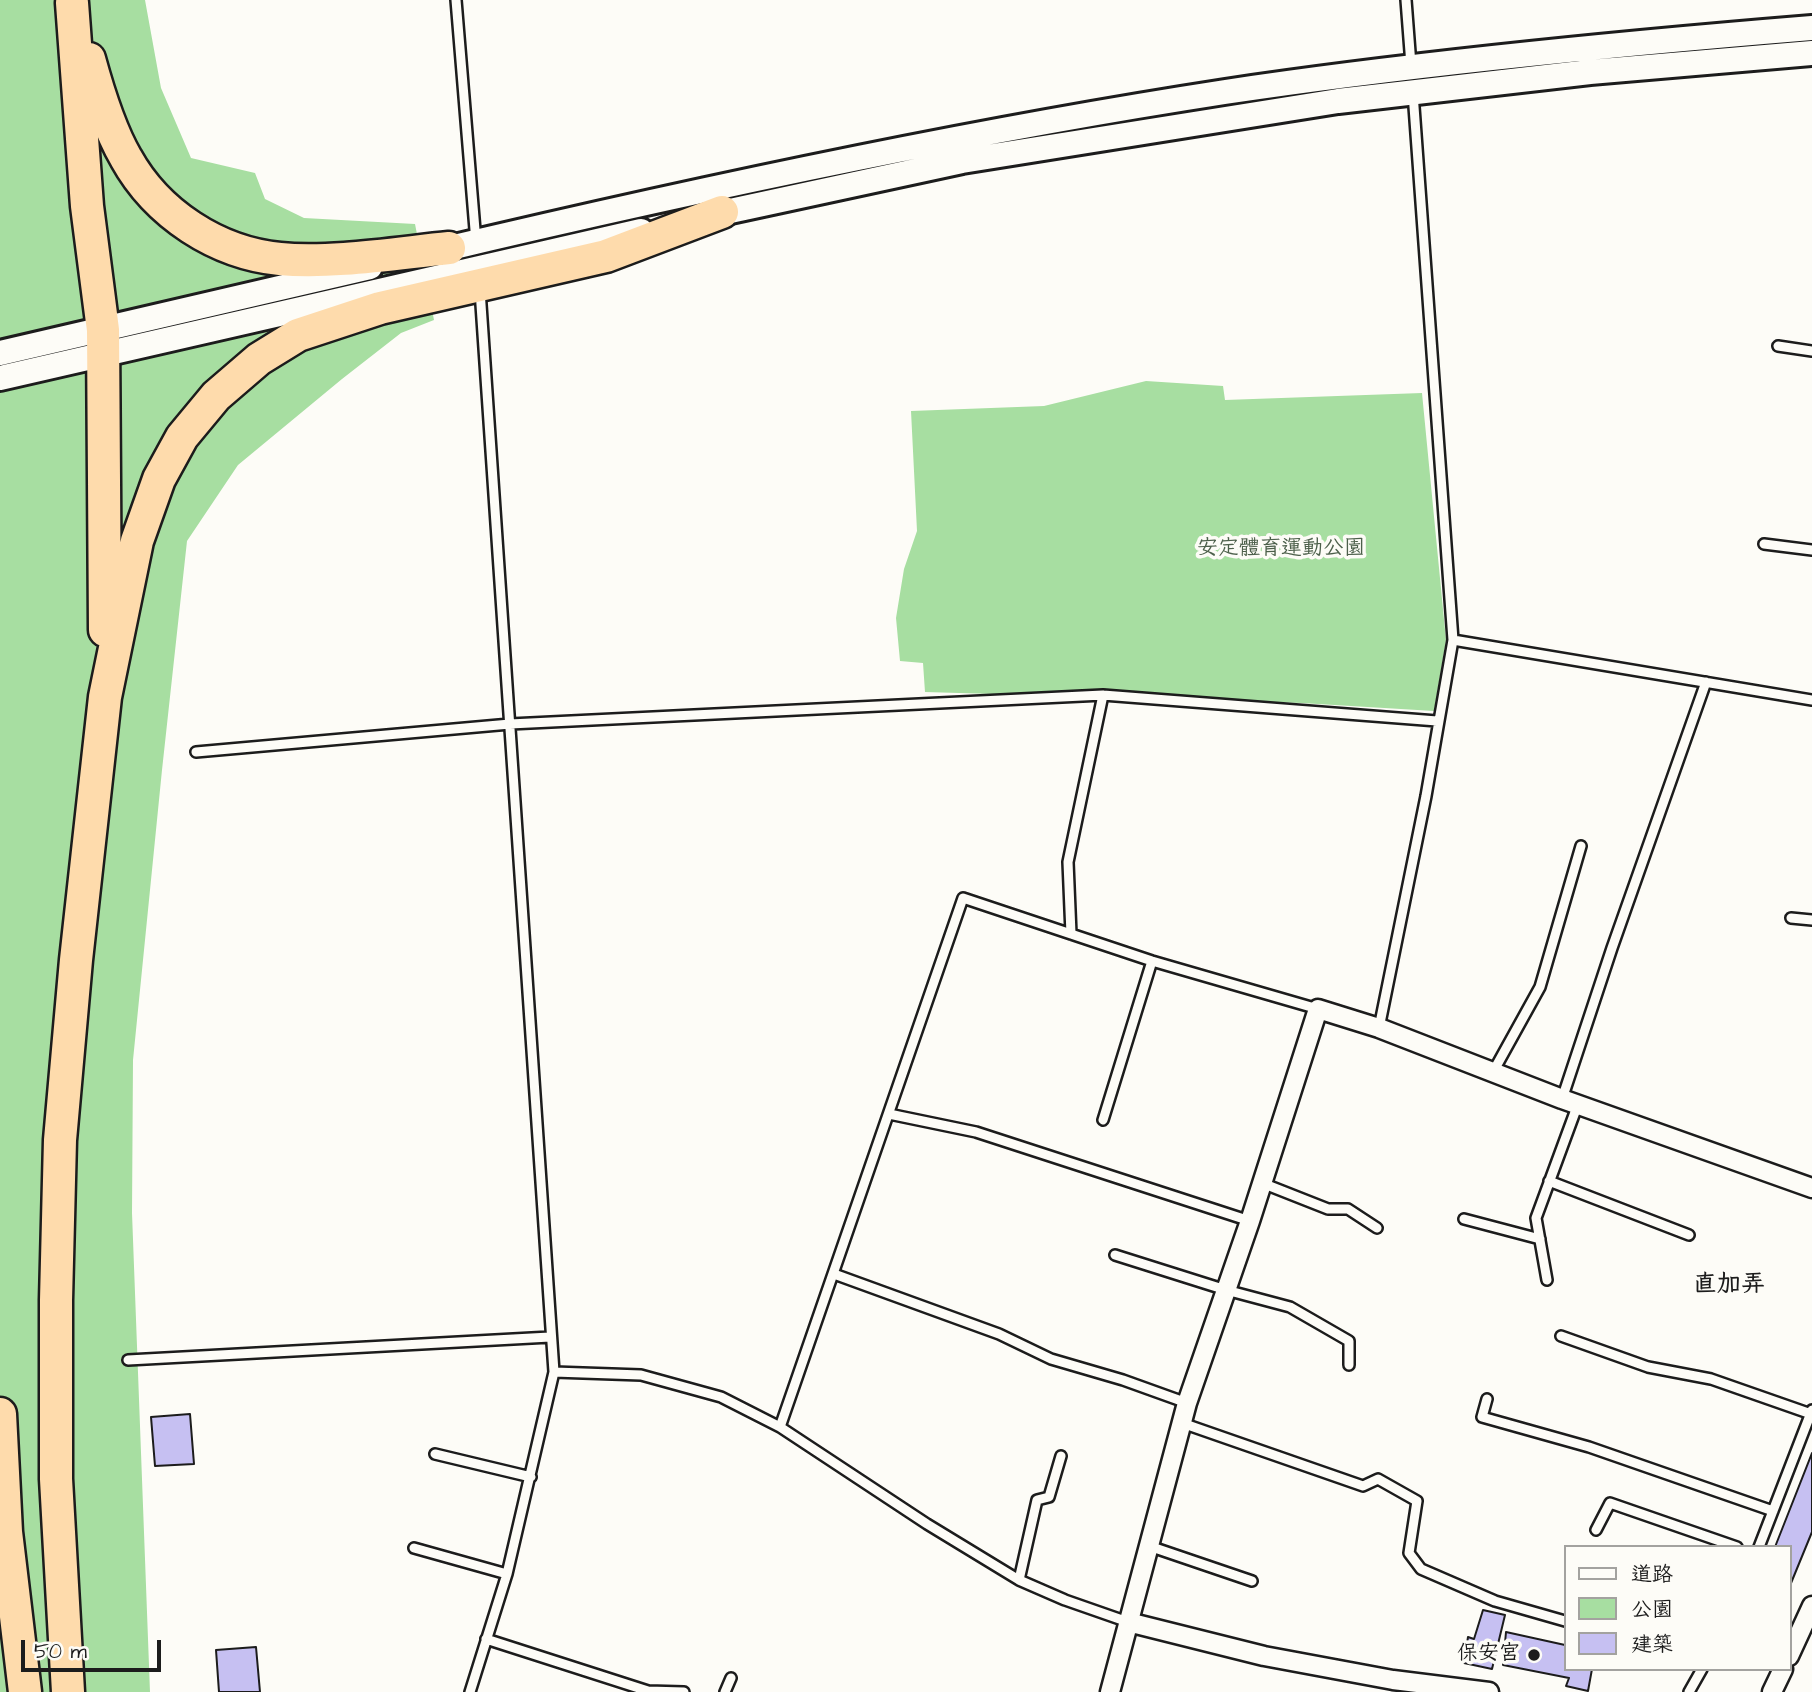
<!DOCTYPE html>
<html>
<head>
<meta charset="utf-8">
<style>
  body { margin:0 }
  #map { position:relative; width:1812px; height:1692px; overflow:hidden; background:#fdfcf7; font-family:"Architects Daughter","LXGW WenKai TC",sans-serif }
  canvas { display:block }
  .legend { position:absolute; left:1564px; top:1545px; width:228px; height:126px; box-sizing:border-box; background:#fdfcf7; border:2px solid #a3a29f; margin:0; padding:9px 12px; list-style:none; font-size:21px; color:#1c1c1c }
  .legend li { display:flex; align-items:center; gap:14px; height:35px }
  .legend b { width:35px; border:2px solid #a3a29f }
  .scale { position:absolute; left:21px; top:1640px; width:140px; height:32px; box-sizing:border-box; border:4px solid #1c1c1c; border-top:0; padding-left:9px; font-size:21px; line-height:24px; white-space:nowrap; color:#1c1c1c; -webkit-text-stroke:5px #fdfcf7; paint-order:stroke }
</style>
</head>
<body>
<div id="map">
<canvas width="1812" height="1692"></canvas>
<ul class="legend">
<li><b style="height:9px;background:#fdfcf7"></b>道路</li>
<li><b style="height:19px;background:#a7dea1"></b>公園</li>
<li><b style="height:19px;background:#c6c0f2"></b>建築</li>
</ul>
<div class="scale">50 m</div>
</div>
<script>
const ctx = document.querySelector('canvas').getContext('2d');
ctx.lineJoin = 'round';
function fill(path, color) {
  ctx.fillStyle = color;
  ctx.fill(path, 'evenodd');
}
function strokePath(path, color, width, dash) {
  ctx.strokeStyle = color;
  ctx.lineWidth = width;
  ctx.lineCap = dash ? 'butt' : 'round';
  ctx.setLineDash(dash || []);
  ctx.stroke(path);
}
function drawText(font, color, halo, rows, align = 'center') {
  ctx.font = font + ' "Architects Daughter","LXGW WenKai TC",sans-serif';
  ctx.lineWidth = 7;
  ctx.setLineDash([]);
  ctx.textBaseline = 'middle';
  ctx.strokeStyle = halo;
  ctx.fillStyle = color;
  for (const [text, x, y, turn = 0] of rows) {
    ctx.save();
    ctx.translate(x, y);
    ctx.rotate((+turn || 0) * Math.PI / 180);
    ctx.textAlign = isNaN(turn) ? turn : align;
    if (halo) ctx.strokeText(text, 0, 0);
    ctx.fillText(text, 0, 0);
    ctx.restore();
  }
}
const green = new Path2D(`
  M0,0H145L161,88L191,158L255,173L265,199L304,218L415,224L434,320L401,333L342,379L238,465L187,541L162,770L133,1060L132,1213L150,1692H0Z
  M1146,381L1223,386L1225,400L1422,393L1446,640L1434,711L1301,703L925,692L923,663L900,661L896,618L904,569L917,531L911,411L1044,406Z`);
const building = new Path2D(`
  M190,1414L194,1464L155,1466L151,1417Z
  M1812,1453V1532L1789,1588V1547H1775Z
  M1483,1610L1505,1615L1492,1669L1464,1663L1468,1637L1474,1639Z
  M1506,1632L1565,1645V1669H1592L1588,1691L1566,1686L1569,1678L1503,1665Z
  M256,1647L260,1692H219L216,1650Z`);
const service = new Path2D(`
  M456,0L476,242
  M1406,0L1411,65
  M1778,346L1812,351
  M1764,544L1812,550
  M1453,640L1812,700
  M196,752L510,724L1103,695L1437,721
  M1791,918L1812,920
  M1071,934L1068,862L1103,695
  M1379,1028L1426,796L1453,640L1413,93
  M1493,1072L1540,987L1581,846
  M1562,1099L1612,948L1706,682
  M889,1114L976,1132L1250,1221
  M1103,1120L1152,961
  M1549,1181L1689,1235
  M1262,1183L1328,1209H1348L1377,1228
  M1464,1219L1540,1239
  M1115,1255L1226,1290L1290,1307L1349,1341V1365
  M834,1274L999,1334L1051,1359L1123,1380L1187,1403
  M1547,1280L1536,1218L1578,1104
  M1561,1336L1648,1367L1711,1379L1811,1414
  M128,1360L550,1337
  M554,1372L641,1375L721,1397L780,1427L927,1524L1019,1580L1065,1600L1128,1622
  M1487,1399L1482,1417L1589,1447L1773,1511
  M1182,1423L1363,1486L1378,1479L1417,1501L1409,1553L1421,1569L1495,1601L1565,1621
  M780,1427L963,898L1152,961L1318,1009
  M435,1454L531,1477
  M1596,1530L1610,1503L1737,1547
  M1149,1546L1252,1581
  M1759,1547L1812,1410
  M414,1548L507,1574
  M1019,1580L1037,1500L1049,1497L1061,1456
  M486,1639L648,1691L684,1692
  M470,1692L507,1574L554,1372L480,290
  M725,1692L731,1678
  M1689,1692L1702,1669`);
const minor = new Path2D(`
  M1128,1622L1264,1656L1393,1680L1489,1692
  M1789,1656L1812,1606
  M1110,1692L1187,1403L1250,1221L1318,1009L1379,1028L1562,1099L1812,1188
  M1772,1692L1783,1669`);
const secondary = new Path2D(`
  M707,216L962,161L1338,101L1590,72L1812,53
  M433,252C694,190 959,133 1225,92C1419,63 1616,44 1812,28
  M0,353L370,267
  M0,378L641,231`);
const motorway = new Path2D(`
  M72,3L87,206L103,330L105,630
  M89,59C98,92 109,129 126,158C157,214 217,253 280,259C331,264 398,253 449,248
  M0,1414L6,1532L25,1692
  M68,1692L56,1479V1300L60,1140L76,960L105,697L137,541L159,479L182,437L216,396L259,359L298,335L380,308L606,256L722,212`);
const markers = [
  [1534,1655,7,"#1c1c1c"]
];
const parkNames = [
  ["安定體育運動公園",1281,550]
];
const poiNames = [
  ["保安宮",1520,1655]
];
const quarterNames = [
  ["直加弄",1729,1286]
];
fill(green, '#a7dea1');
fill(building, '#c6c0f2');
strokePath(building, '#1c1c1c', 2);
strokePath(service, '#1c1c1c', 14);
strokePath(minor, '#1c1c1c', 23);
strokePath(secondary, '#1c1c1c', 30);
strokePath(motorway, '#1c1c1c', 37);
strokePath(service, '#fdfcf7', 9);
strokePath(minor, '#fdfcf7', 18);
strokePath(secondary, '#fdfcf7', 24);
strokePath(motorway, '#fedbac', 32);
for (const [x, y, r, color] of markers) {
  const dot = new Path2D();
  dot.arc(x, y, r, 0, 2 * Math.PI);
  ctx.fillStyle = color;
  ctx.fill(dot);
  strokePath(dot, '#fdfcf7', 2.5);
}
drawText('21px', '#4d604b', '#fdfcf7', parkNames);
drawText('21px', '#1c1c1c', '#fdfcf7', poiNames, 'right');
drawText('bold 24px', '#1c1c1c', '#fdfcf7', quarterNames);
</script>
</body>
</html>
